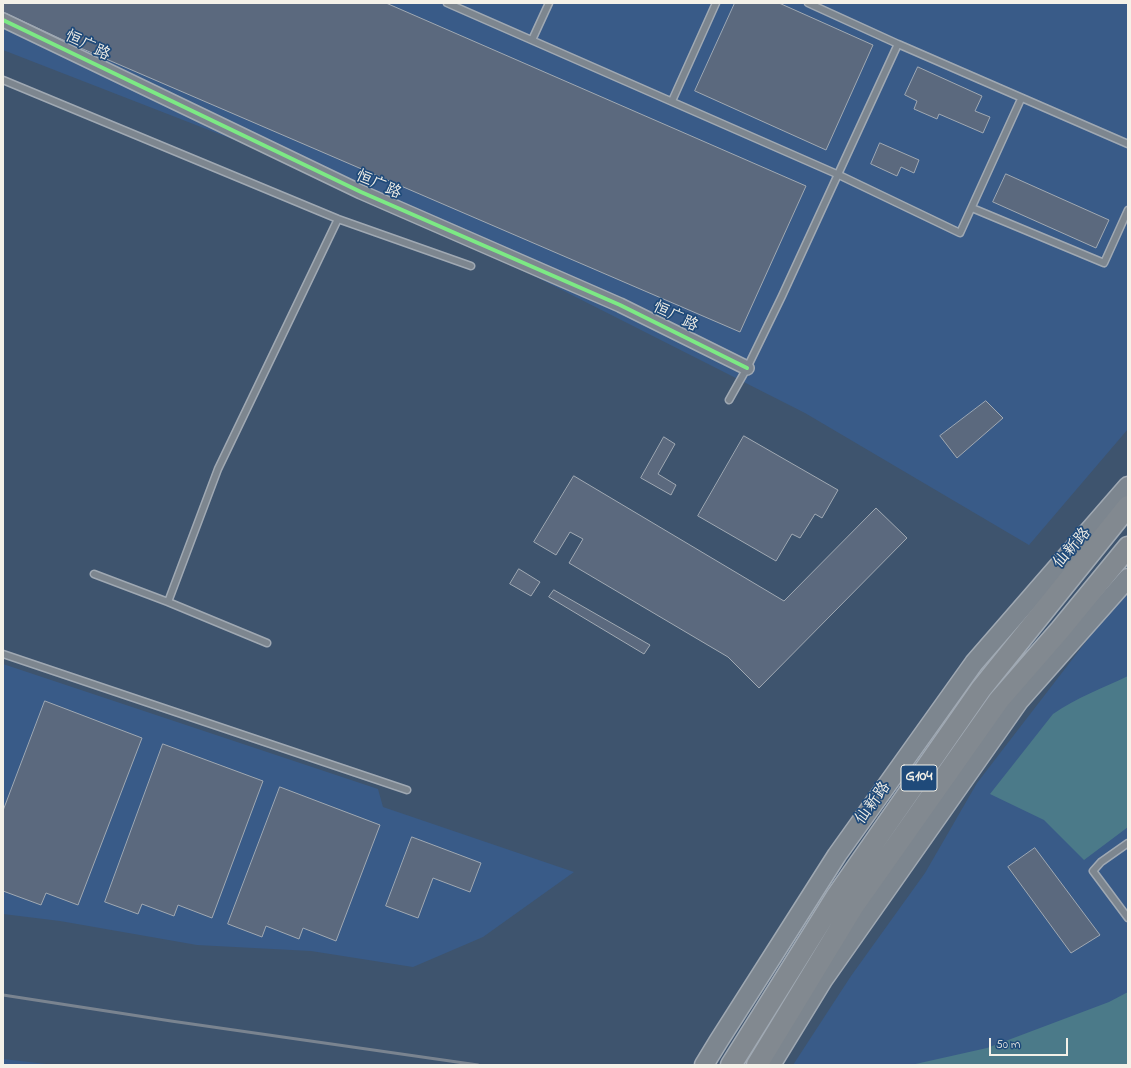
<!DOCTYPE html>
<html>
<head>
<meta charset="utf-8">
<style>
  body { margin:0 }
  #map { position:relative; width:1131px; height:1068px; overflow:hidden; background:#3e546e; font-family:"Indie Flower",sans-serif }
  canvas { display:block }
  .frame { position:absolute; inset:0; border:4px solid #f4f1e8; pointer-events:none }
  .scale { position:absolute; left:989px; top:1038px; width:79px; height:18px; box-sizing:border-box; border:2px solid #f4f1e8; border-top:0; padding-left:5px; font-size:12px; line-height:14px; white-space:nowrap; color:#f4f1e8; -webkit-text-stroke:3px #1f4a7a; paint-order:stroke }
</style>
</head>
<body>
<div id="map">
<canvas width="1131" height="1068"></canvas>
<div class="frame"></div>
<div class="scale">50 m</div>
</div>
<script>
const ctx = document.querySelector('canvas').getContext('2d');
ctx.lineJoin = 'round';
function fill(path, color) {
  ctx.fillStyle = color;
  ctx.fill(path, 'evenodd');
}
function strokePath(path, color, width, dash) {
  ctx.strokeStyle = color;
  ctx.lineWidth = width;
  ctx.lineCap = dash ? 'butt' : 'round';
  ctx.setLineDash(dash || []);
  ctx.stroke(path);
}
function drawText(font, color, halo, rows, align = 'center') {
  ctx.font = font + ' "Indie Flower","LXGW WenKai TC",sans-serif';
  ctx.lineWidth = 3.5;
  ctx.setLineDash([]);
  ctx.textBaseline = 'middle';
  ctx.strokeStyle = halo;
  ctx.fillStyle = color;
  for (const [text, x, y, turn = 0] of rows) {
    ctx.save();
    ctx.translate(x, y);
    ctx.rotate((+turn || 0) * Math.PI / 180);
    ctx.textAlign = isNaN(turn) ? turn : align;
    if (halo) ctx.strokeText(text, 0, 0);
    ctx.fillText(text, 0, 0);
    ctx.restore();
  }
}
const built = new Path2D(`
  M3,3H1128V429L1029,545L805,413L475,246L268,153L3,50Z
  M1128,590V1065H793L851,976L925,873L977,783L1091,635Z
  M3,664L378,789L383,807L574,872L483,937L413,967L311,951L197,945L60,921L3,914Z
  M3,1059L55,1065H3Z`);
const green = new Path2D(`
  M1128,676V827L1084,860L1044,820L990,794L1053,714C1076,698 1103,688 1128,676Z
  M1128,992V1065H911L987,1048L1109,1002Z`);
const building = new Path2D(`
  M3,3H386L806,186L740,332L76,46L3,12Z
  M735,3H779L873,45L826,150L695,91Z
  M918,67L982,96L975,111L990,117L983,133L939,114L937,119L914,109L917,101L905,95Z
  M880,143L919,160L914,173L901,167L897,176L871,164Z
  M1006,174L1109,220L1096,248L993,202Z
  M986,401L1003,418L957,458L940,436Z
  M744,436L838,490L822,518L815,514L800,538L792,534L776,561L698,516Z
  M664,437L675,444L658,474L676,485L671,495L641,478Z
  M574,476L784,601L876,508L907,538L759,688L728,657L569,563L583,539L570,532L556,555L534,542Z
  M519,569L540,582L531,596L510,584Z
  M554,590L650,645L644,654L549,597Z
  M45,701L142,738L78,905L46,893L41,905L3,891V811Z
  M163,744L263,781L212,918L178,905L174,916L142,904L138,914L105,902Z
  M280,787L380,825L336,941L303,928L299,939L266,926L262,937L228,924Z
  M412,837L481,863L470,892L433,878L418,918L386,906Z
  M1035,848L1100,935L1071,953L1008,867Z`);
const service = new Path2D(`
  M447,3L839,175L960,233L1021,99
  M808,3L898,44
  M532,40L549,3
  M3,80L338,219L471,266
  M672,101L716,3
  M972,208L1104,263L1128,210
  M729,400L747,368L782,296L898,44L1128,144
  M94,574L168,602L267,643
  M168,602L218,469L338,219
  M3,654L407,790
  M1128,843L1101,862L1093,871L1128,918`);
const minor = new Path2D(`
  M3,20L361,192L620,305L747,368`);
const secondary = new Path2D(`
  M704,1065L718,1042L837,855L974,663L1128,486
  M771,1065L823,980L1019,701L1128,578`);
const primary = new Path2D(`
  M731,1065L836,897L981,689L1128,506
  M757,1065L853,907L999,700L1060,630L1128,547`);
const rail = new Path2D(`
  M3,995L171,1021L478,1065`);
const cycleway = new Path2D(`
  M3,20L361,192L620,305L747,368`);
const shields = [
  [919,778,36]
];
const shieldNames = [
  ["G104",919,778]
];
const streetNames = [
  ["恒广路",87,47,26],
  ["恒广路",378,186,24],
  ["恒广路",675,318,26],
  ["仙新路",1073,549,-49],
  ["仙新路",874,804,-54]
];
fill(built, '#395b88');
fill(green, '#4b7a89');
fill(building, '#5b697e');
strokePath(building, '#a0a9b3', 1);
strokePath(service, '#a0a9b3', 9);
strokePath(minor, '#a0a9b3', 16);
strokePath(secondary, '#a0a9b3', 21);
strokePath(primary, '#a0a9b3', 23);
strokePath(service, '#7d868f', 6);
strokePath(minor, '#7d868f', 13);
strokePath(secondary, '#7d868f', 18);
strokePath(primary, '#828990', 20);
strokePath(rail, '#7a8490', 3);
strokePath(cycleway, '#7ce984', 4);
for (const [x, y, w] of shields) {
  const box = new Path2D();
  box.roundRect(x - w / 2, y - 13, w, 26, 3);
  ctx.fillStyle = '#1f4a7a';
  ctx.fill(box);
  strokePath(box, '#f4f1e8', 1);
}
drawText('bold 15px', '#f4f1e8', null, shieldNames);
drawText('16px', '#f4f1e8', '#1f4a7a', streetNames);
</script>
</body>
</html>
